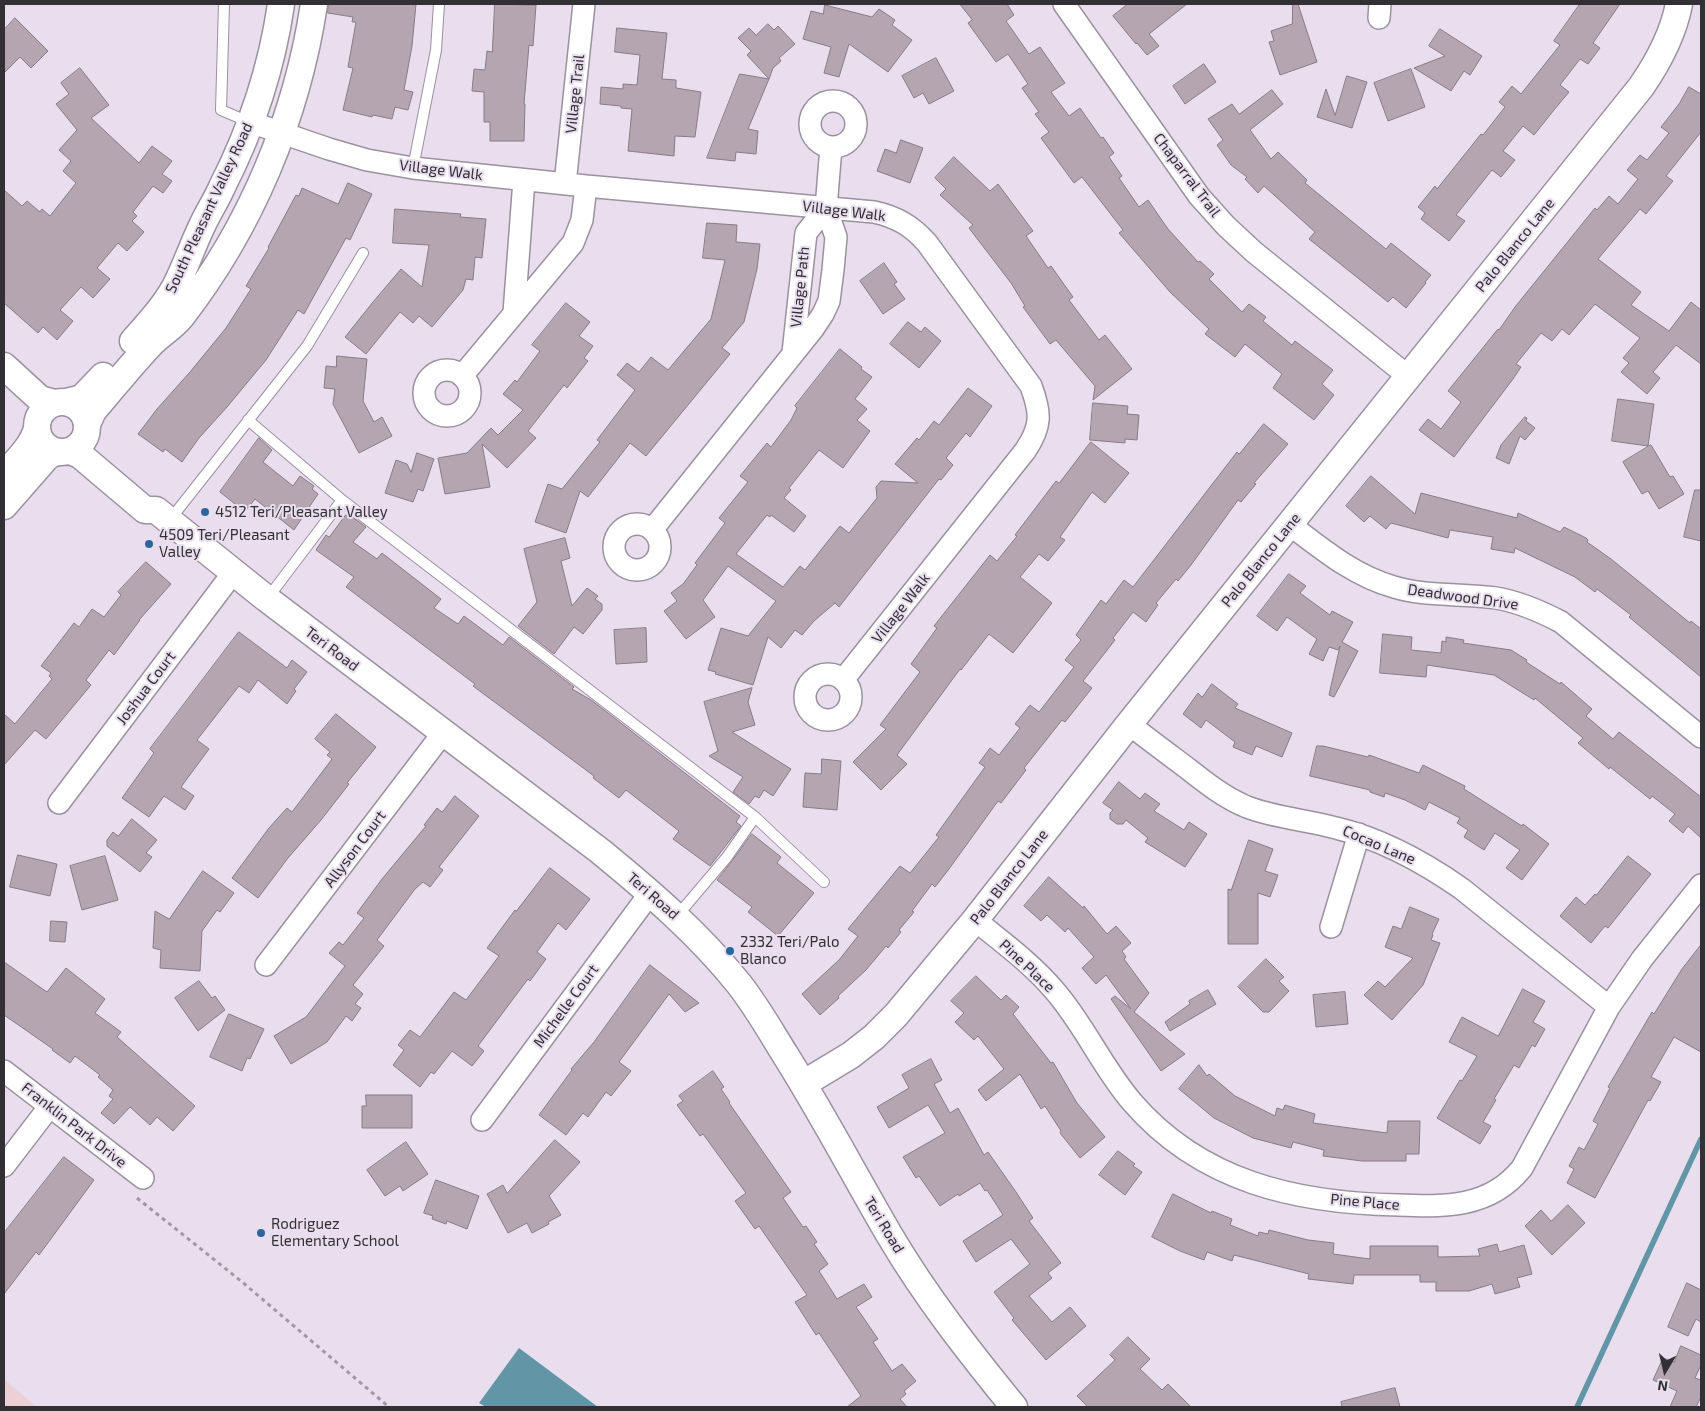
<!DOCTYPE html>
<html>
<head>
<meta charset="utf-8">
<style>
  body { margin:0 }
  #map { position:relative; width:1705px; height:1411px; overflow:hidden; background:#e8deed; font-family:"Exo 2",sans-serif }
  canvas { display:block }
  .frame { position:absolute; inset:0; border:5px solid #333035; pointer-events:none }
  .north { position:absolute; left:1640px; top:1346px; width:50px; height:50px; -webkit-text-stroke:4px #e8deed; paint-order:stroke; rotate:189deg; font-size:14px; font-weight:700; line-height:20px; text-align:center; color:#333035 }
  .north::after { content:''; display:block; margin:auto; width:18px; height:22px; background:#333035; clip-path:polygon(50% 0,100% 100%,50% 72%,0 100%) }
</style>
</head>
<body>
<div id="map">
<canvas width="1705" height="1411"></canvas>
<div class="frame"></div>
<div class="north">N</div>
</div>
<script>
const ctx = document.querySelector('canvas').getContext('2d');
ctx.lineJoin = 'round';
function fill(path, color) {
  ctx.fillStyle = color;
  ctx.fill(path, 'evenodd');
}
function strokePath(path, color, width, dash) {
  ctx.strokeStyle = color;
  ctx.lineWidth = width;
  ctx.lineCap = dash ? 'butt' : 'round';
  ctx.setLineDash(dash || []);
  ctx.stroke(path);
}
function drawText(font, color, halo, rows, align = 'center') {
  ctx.font = font + ' "Exo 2",sans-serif';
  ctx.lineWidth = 4;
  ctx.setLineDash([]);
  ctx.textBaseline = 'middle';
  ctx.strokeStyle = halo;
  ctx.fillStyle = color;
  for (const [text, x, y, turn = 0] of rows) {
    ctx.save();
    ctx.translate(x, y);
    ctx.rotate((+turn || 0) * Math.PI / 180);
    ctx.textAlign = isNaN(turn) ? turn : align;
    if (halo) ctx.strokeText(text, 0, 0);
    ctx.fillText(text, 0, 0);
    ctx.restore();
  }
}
const industrial = new Path2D(`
  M5,1380L37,1407H4V1381Z`);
const water = new Path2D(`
  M519,1348L598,1407H486L479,1403Z`);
const stream = new Path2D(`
  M1577,1407L1701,1139`);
const building = new Path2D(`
  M329,4H416L412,46L404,90L413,92L408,110L395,107L392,119L373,115L372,117L343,110L353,68L348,67L356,22H352L353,17L328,13Z
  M495,4L536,5L533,46L529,45L524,104H525L524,141H490V122H484V92L472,91L474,69L485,70L487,51L492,52Z
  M960,4H1007L1014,15L1006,21L1029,54L1040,47L1065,83L1051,92L1069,116L1080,108L1101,138L1103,137L1114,153L1109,157L1122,176L1119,178L1139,207L1148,200L1168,229L1198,262L1200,261L1214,274L1209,279L1242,312L1249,304L1266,317L1263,321L1292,345L1295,341L1333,370L1322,384L1334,395L1314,420L1273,388L1282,374L1245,344L1235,357L1205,334L1209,329L1170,292L1119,233L1123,230L1082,177L1074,183L1041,138L1049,132L1035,114L1039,112L1022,88L1028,84L1008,54L996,62L968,23L972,20Z
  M1128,4H1187L1149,34L1159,46L1147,55L1137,43L1136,44L1113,16Z
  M1293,4H1298L1317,62L1280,75L1269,42L1274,41L1271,31L1292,24Z
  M1580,4H1620L1593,43L1600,48L1588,64L1580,59L1560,85L1569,92L1554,110L1534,135L1523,126L1503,151L1515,160L1501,177L1492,170L1456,215L1465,221L1449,241L1421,219L1425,213L1418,207L1435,186L1437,189L1481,134L1483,135L1505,107L1499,102L1512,86L1521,94L1560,45L1554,41Z
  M825,5L872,17L879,9L895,20L892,25L912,40L888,72L849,44L839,77L824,73L831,47L803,39L811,11L823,14Z
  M15,18L48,51L31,68L20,57L4,73V30Z
  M768,24L774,30L778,26L795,44L779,58L781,61L773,68L769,79L747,55L751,51L738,38L749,28L756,35Z
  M617,28L667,33L662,79L676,80V88L701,92L695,137L675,136L674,156L628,151L632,109L621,108V106L600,104L601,87L623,89V84L637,85L640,55L615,52Z
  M1440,29L1482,56L1470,75L1464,71L1451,91L1414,68L1445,56L1429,46Z
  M936,58L954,91L929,104L923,93L914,98L902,76Z
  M1204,64L1216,82L1185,104L1173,86Z
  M80,68L109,105L91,118L139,163L152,146L172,161L162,174L172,181L163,193L153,186L133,212L137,216L132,221L144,232L127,251L118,243L97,268L110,279L93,298L81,287L60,310L73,321L57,340L43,327L38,333L4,303V190L22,206L27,201L40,212L42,209L50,216L76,183L63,171L71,161L59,150L77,130L56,104L69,94L61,83Z
  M1411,69L1425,107L1388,121L1374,83Z
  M740,74L769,79L748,129L758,131L756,154L736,152L735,161L707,158Z
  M1347,76L1367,82L1352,128L1317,117L1326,89L1335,115Z
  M1689,87L1701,94V132L1666,176L1673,181L1646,214L1640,209L1598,259L1641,292L1631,305L1669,331L1691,302L1701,310V364L1676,345L1653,372L1660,378L1647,394L1621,372L1629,363L1623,358L1640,338L1595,304L1569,335L1562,329L1552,341L1541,333L1516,364L1521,367L1513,379L1454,457L1419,430L1428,419L1441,429L1461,402L1448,391L1498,329L1499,330L1515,307L1595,208L1597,210L1609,196L1618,204L1638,179L1627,170L1640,155L1647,160L1669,133L1661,127L1679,104Z
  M1272,90L1283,104L1250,130L1271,159L1278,152L1307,180L1305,183L1360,228L1386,249L1391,243L1431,275L1425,282L1426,283L1406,308L1393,297L1388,302L1309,239L1315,232L1264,186L1258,193L1245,179L1247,177L1231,165L1217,145L1223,140L1208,119L1232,104L1239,114Z
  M901,140L923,148L910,183L877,171L885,149L896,153Z
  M954,157L990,191L998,184L1033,231L1026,236L1048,268L1051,266L1073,297L1069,300L1099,340L1105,335L1132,369L1093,400L1095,386L1056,340L1050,344L1023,307L1025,306L1011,283L969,228L973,225L940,195L946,189L935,178Z
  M348,183L372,194L350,240L346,238L304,314L298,310L266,360L227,407L199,438L182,462L165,449L163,452L138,434L157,409L190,372L226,328L251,289L246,286L269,248L268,247L296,195L299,196L302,188L338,204Z
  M395,209L461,214L460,217L486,219L482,258L475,257L473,280L466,279L463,290L432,327L419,316L413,323L400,312L366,354L345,337L373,302L401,269L422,287L429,245L393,243Z
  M707,223L737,225L736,242L760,244L757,269L744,322L722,348L730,354L646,456L630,443L588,497L580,491L566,533L535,522L548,484L562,489L600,442L597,440L635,390L617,375L627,363L639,372L651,357L668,370L711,319L725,260L703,258Z
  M884,263L897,282L894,284L905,299L883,314L860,281Z
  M566,303L590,322L579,336L593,346L584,358L588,361L567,388L564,385L528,431L536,438L507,468L482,444L490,487L445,494L438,458L467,453L491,428L498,435L523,410L503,394L515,380L517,382L540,351L532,345Z
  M908,322L921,332L925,327L941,341L919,368L890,344Z
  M840,349L862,367L861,369L872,377L855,399L867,409L857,420L870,431L843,468L819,450L789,488L791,490L784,498L806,516L794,532L771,515L770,517L767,515L736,554L783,587L800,566L805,570L840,526L849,533L877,498L876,487L881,481L918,483L895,464L917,438L919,440L934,421L939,425L968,388L992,406L970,437L966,433L946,458L953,465L941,480L939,479L839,607L835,603L814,621L802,635L795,630L781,648L768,637L753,685L715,674L716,672L708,670L721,628L748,636L776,601L728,566L703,600L715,617L686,639L664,611L677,601L671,593L683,584L697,565L695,563L725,523L719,518L748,482L740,476L767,443L771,447L791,420L797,408L795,406Z
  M337,356L367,359L363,401L374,422L382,417L392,436L359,453L333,404L335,389L324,388L326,366L336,367Z
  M1618,399L1654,404L1648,446L1612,441Z
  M1093,403L1128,406L1127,414L1139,415L1137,440L1125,439V443L1090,440Z
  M1525,417L1527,418L1526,421L1535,428L1525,440L1520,436L1509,464L1496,458L1501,445Z
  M1264,424L1288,444L1254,483L1256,484L1241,502L1238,500L1191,565L1178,581L1176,579L1156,603L1158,605L1146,622L1133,612L1113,638L1115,640L1083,681L1092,688L1065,722L1062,720L1024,768L1026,770L1001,803L998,801L949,869L935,887L932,884L912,911L914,912L899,930L901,932L888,948L886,946L866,970L838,996L839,998L820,1015L802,994L839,960L858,936L848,929L900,866L910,873L939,837L936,835L985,767L979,763L990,748L999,755L1020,728L1015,724L1030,705L1039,712L1074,667L1065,660L1081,640L1076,635L1101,600L1106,604L1124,580L1133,587L1237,452L1239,454Z
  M259,438L272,450L263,462L293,486L300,476L314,486L312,489L318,494L294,530L255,499L245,512L220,492Z
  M1091,442L1129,473L1105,503L1092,492L1060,537L1065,540L1048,561L1039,554L1020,577L1052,603L1013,653L989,634L961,670L960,669L897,755L907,764L881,790L853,762L886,729L880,725L920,672L911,664L937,628L934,626L990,555L997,561L1017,536L1015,535L1056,481L1059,483Z
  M1651,445L1670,477L1673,476L1684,494L1659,509L1648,491L1642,494L1623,462Z
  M417,453L434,459L423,491L418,489L413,502L385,493L396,460L407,464L411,472Z
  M1371,476L1415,514L1421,493L1517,518L1518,513L1560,532L1564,527L1586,538L1588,540L1587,542L1611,559L1690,623L1691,621L1701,629V677L1629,617L1631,615L1597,589L1595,592L1575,577L1515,548L1514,553L1491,549L1493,537L1450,530L1448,538L1391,523L1386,529L1370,516L1364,522L1346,506Z
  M1695,490H1701V541L1684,537Z
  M346,515L350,518L351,516L366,527L353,542L377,559L382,553L441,599L434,608L458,624L464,616L503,645L509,637L574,687L572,689L591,700L608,713L740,816L736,822L741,826L710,866L673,839L679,831L626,790L619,798L593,778L594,776L473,686L475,684L346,587L354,577L316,550L326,535L329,537Z
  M565,538L570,558L561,561L572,606L587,588L598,596L595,599L602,604V610L583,634L574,627L554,654L518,626L537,602L524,549Z
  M146,562L171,584L139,620H140L114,655L109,650L86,680L91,685L46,739L35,730L4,765V714L15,724L52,679L49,676L51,673L41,666L74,623L79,627L92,609L104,617L121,595L118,592Z
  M1289,574L1306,586L1300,593L1330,615L1332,611L1353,622L1342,642L1358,651L1334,697L1329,695L1340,646L1338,650L1329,647L1323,661L1309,654L1317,639L1287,617L1277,631L1257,616Z
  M646,628L647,662L616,664L614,630Z
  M239,632L287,668L292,660L307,672L294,689L296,691L287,704L258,680L249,693L239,686L197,740L209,749L181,787L194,796L185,810L164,796L149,817L122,798L154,753L150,749Z
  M1383,634L1412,637L1411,650L1441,653L1442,641L1446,642V637L1464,640L1463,643L1511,650L1527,660L1526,662L1560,684L1561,682L1592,709L1586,716L1613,739L1619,732L1701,797V838L1688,826L1683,833L1669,821L1675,814L1652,796L1650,799L1610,767L1609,769L1578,743L1583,738L1535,698L1534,700L1494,675L1427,665L1426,677L1380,673Z
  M1212,684L1238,704L1235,708L1292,733L1282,757L1256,746L1252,755L1233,747L1235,742L1206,720L1201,728L1183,714L1198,693L1202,697Z
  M752,688L748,702L755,725L732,732L791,769L773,796L764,790L759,798L755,796L749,804L733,792L743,777L709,756L718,751L704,702Z
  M336,714L376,747L347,783L349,784L321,820L288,858L258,898L232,878L269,828L287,808L292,812L332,759L327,755L330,752L315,739Z
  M1317,746H1323L1368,757L1369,755L1419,773L1423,765L1465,786L1464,789L1522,826L1523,824L1549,844L1522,880L1506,868L1520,850L1495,833L1484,850L1464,837L1468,830L1457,823L1460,818L1429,802L1425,810L1405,800L1385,793L1384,797L1370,792V790L1310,776Z
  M822,759L841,761L837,810L803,807L805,773L821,774Z
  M1119,782L1140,799L1145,793L1160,804L1154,811L1184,830L1189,822L1207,834L1185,867L1145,842L1148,838L1126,820L1123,824H1117L1110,819V813L1113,810L1103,803Z
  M455,796L479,816L439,867L443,870L430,887L423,882L415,889L377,940L384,946L353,985L363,994L355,1004L361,1008L352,1021L346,1016L327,1042L291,1064L274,1036L306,1017L345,966L329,953L339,942L343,945L364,918L357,913L382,879L426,826L424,825L437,808L442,812Z
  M132,819L157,840L146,853L152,857L140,872L107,846V840L113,832L118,836Z
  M752,834L781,857L777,863L814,893L778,936L748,912L752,907L717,880L732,861Z
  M1249,840L1273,849L1265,871L1278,875L1270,897L1258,893V944H1228V889L1231,890Z
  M18,855L57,864L50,896L10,887Z
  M105,856L118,900L82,910L70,866Z
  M1628,856L1651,874L1608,928L1605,926L1591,943L1560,916L1576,897L1585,905L1595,894L1596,895Z
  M550,868L590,899L566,930L558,923L537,952L546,959L530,981L528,979L478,1046L484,1051L472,1066L452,1051L434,1074L431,1072L420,1087L393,1065L404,1050L398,1045L410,1030L420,1037L454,992L466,1000L499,956L487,948L515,910L516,911Z
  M203,871L234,893L220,912L217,910L202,931L200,971L160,968L161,950L153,948L155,911L169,919Z
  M1049,877L1083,908L1084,906L1107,934L1116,926L1131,943L1122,951L1126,957L1124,959L1149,993L1134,1012L1185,1054L1161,1071L1111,999L1115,996L1131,1009L1106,975L1096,984L1082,968L1094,957L1068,928L1065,932L1047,915L1041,921L1024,906Z
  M1410,907L1439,919L1432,934L1433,935L1431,940L1440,943L1423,985L1392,1020L1364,995L1378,981L1385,987L1413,958L1385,947L1393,926L1401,929Z
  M51,921L67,922L65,942L50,941Z
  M1701,945V1052L1674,1037L1651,1077L1661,1082L1650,1101L1648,1100L1595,1198L1567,1183L1574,1169L1569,1166L1579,1147L1584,1150L1598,1124L1593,1121L1610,1088L1608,1087L1652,1012L1654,1014L1682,969Z
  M1266,959L1284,977L1279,981L1289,991L1269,1012H1263L1238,987Z
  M4,962L47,992L66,968L105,999L95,1013L121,1032L117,1037L195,1106L173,1131L157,1117L150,1125L130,1107L114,1124L101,1113L113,1099L109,1096L113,1090L98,1077L100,1075L75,1056L70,1063L52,1050L53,1049L4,1015Z
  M650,965L699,1003L685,1012L669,994L619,1062L631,1071L611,1096L606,1092L588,1117L583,1113L566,1135L539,1115L572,1070L571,1069L594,1042Z
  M976,976L1001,1000L1006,995L1019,1007L1013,1014L1051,1063L1053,1062L1077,1103L1105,1137L1080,1158L1060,1133L1061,1131L1045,1106L1041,1109L1020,1074L986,1101L978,1090L1004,1069L978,1036L974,1040L955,1022L964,1013L951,1001Z
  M199,981L212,998L215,996L225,1010L198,1031L175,998Z
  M1523,989L1545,1001L1533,1022L1545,1029L1535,1047L1532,1045L1519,1068L1514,1065L1494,1099L1496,1100L1483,1122L1491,1126L1480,1144L1437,1118L1460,1080L1462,1081L1477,1056L1449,1042L1462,1017L1498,1036Z
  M1208,990L1216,1004L1170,1031L1165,1022L1190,1004L1189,1001Z
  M1345,992L1348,1024L1316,1027L1313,995Z
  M229,1014L264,1029L250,1059L247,1058L242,1071L210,1057Z
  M931,1059L942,1080L934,1084L950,1113L958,1108L984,1155L988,1152L1016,1192L1033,1218L1029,1221L1061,1263L1048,1273L1052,1278L1029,1296L1052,1322L1070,1307L1086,1326L1046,1360L1012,1320L1014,1318L994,1292L1030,1264L1011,1239L976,1262L963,1241L1003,1215L987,1190L985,1191L980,1183L959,1196L958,1194L940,1206L919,1176L916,1178L903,1157L945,1133L928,1105L889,1128L877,1107L909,1088L902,1075Z
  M1199,1065L1207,1076L1209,1074L1235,1096L1275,1116L1277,1108L1283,1110L1285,1105L1315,1114L1313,1123L1387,1133L1388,1121H1420L1419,1154H1406V1161H1362L1323,1156L1324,1150L1293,1142L1291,1148L1253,1138L1214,1118L1179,1089Z
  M713,1071L724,1087L721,1089L730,1102L729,1103L791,1192L783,1198L803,1227L806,1226L817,1242L814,1244L828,1264L819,1271L837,1299L864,1284L872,1297L856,1307L878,1339L873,1342L892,1371L902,1364L916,1381L904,1391L906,1394L900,1399L907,1407H847L861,1396L819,1333L816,1335L795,1302L807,1295L759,1226L755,1229L735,1201L746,1193L703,1134L700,1136L677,1105L683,1101L679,1096Z
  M366,1095H412V1128H362V1106H366Z
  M555,1140L580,1162L549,1196L561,1215L548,1222L549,1224L532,1233L527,1223L508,1233L487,1194L503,1185L507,1193Z
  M406,1142L428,1174L403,1191L400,1186L385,1196L367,1170Z
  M1118,1151L1135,1164L1133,1166L1142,1172L1125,1195L1099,1175Z
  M64,1157L94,1180L39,1255L36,1252L4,1294V1233Z
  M436,1180L479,1196L467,1229L447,1221L446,1224L432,1219L433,1216L424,1213Z
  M1173,1194L1211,1213L1212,1211L1232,1219L1230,1225L1258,1236L1259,1232L1268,1234L1269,1230L1308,1240L1334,1243L1333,1254L1370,1259V1246H1438V1257L1480,1256L1478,1249L1497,1244L1499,1252L1524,1245L1532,1274L1517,1278L1520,1287L1495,1294L1492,1284L1469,1291H1436V1282H1420V1275H1354L1353,1284L1308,1279L1309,1274L1234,1255L1232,1261L1207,1252L1204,1260L1180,1251L1152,1237Z
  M1568,1205L1585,1223L1552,1255L1525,1226L1541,1210L1551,1221Z
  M1687,1283L1701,1290V1322L1696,1319L1688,1336L1668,1327Z
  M1128,1337L1150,1359L1140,1369L1162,1390L1168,1384L1191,1407H1088L1077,1396L1115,1360L1110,1355Z
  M1681,1346L1701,1355V1365L1695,1378L1701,1380V1397L1696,1407H1670L1677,1391L1653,1380L1663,1358L1674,1362Z
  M1395,1388L1400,1407H1342L1341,1402Z`);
const path = new Path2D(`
  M137,1198L241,1281L389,1407`);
const service = new Path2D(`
  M224,4L221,110L249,122
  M413,168L436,50L439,4
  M248,420L342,500L755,817L824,882
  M169,521L307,346L363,253
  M267,599L342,500
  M677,916L727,857L755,817`);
const minor = new Path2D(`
  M1064,4L1199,196L1226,226L1254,252L1409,377
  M1379,18L1380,4
  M810 124a23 23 0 1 1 46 0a23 23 0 1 1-46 0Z
  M250,122L329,149L367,160L413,168L586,186L874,212C897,217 912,226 927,243L1031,386C1041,413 1042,426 1025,451L843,680
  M565,184L584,4
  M514,313L524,180
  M793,353L806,233L826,208
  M424 393a23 23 0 1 1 46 0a23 23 0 1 1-46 0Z
  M462,376L573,243L582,220L586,186
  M1289,524C1322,549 1354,576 1394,587C1427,597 1462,593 1496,598C1520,602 1540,611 1561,622L1701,737
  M614 547a23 23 0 1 1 46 0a23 23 0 1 1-46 0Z
  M652,530L813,329L823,314L829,301L833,270L836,237L826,208L831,147
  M805 697a23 23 0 1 1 46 0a23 23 0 1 1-46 0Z
  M1129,724C1148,739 1167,753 1187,768C1206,783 1225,798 1247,807C1276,818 1307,820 1336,828C1382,839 1425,863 1462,889L1609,1007
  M59,803L233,573
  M975,920C1002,942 1031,963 1054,990C1084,1024 1102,1067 1132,1102C1201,1182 1296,1203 1398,1205C1445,1207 1490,1208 1522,1168L1609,1007L1642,959L1701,885
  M1331,927L1359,834
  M266,965L443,733
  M4,1071L143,1178
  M482,1120L651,892
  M4,1166L50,1106`);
const tertiary = new Path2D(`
  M133,341C148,324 164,307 175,287C185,268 192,247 201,228C207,214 216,201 222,187C251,130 272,67 281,4
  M4,366L40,399L54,403
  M37 427a25 25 0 1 1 50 0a25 25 0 1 1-50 0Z
  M66,402L82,398L103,376
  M87,424L93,411C112,389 130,366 150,345C159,335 172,328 181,317C251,227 297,117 314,4
  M70,451L80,455L145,510H156L267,599L600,851C650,892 698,933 739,984C757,1007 771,1032 786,1056C823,1115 855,1176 890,1236C926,1297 970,1353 1014,1407
  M4,475C16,461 33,446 37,428
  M4,506L46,458L51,454L59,452
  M803,1084L851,1055L874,1037L896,1015L975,920L1129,724L1641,87C1659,61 1673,35 1679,4`);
const markers = [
  [205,512,5,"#2a679e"],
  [149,544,5,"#2a679e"],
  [730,951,5,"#2a679e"],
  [261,1233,5,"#2a679e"]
];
const streetNames = [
  ["Village Trail",575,94,-84],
  ["Village Walk",441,170,7],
  ["Chaparral Trail",1187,175,53],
  ["South Pleasant Valley Road",209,208,-65],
  ["Village Walk",844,211,7],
  ["Palo Blanco Lane",1515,245,-51],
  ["Village Path",800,287,-84],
  ["Palo Blanco Lane",1261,560,-51],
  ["Deadwood Drive",1463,597,8],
  ["Village Walk",901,608,-52],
  ["Teri Road",332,649,37],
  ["Joshua Court",146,688,-53],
  ["Cocao Lane",1379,845,23],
  ["Allyson Court",355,849,-53],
  ["Palo Blanco Lane",1009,877,-52],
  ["Teri Road",653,896,41],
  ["Pine Place",1027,966,43],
  ["Michelle Court",566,1006,-54],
  ["Franklin Park Drive",74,1125,38],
  ["Pine Place",1365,1202,5],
  ["Teri Road",884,1225,59]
];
const poiNames = [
  ["4512 Teri/Pleasant Valley",215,512],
  ["4509 Teri/Pleasant",159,535],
  ["Valley",159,552],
  ["2332 Teri/Palo",740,942],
  ["Blanco",740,959],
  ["Rodriguez",271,1224],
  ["Elementary School",271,1241]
];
fill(industrial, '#ebd1d6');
fill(water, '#6296a6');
strokePath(stream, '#6296a6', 5.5);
fill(building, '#b4a5b1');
strokePath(building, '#897b86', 1);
strokePath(service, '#9b919f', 12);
strokePath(minor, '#9b919f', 24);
strokePath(tertiary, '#9b919f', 29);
strokePath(path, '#a099a4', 3, [4, 4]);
strokePath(service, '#fff', 10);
strokePath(minor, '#fff', 21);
strokePath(tertiary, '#fff', 26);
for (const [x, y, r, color] of markers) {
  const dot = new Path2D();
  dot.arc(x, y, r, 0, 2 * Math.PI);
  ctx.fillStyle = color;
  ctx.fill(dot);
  strokePath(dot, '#e8deed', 2);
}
drawText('15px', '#333035', '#e8deed', streetNames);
drawText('15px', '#333035', '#e8deed', poiNames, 'left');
</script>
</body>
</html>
